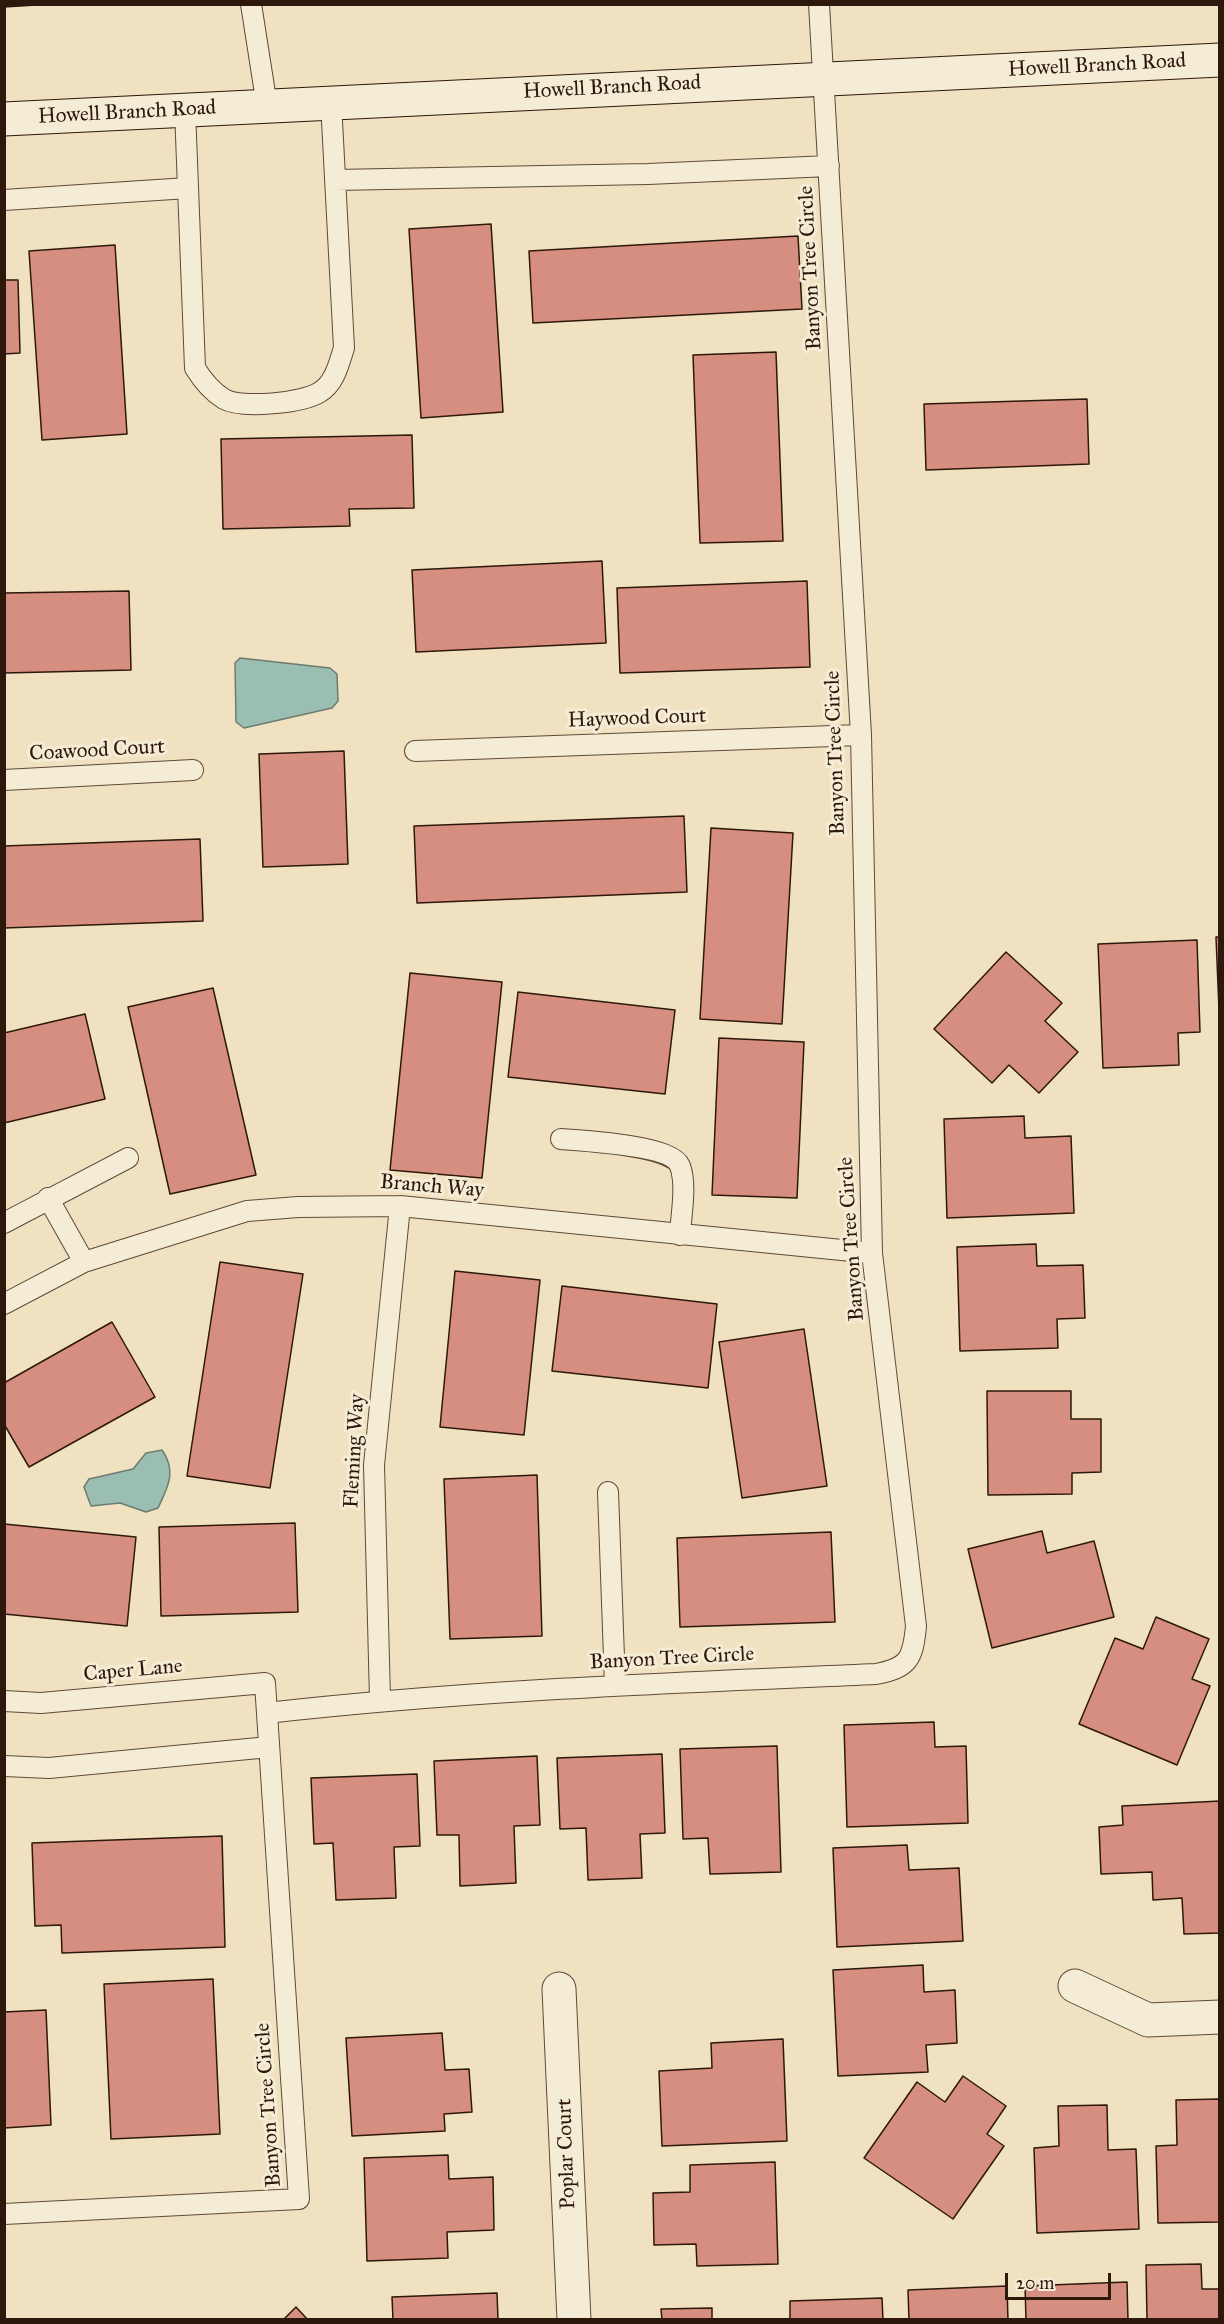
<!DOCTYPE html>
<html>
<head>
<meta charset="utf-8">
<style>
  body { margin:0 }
  #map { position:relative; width:1224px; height:2324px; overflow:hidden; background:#f0e1c0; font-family:"IM FELL Great Primer",serif }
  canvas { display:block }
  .frame { position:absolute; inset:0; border:6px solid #2d180b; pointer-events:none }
  .scale { position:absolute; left:1005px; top:2273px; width:106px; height:27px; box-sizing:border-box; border:3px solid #2d180b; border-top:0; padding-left:8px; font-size:18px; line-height:21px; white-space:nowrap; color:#2d180b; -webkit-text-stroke:4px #f5ecd6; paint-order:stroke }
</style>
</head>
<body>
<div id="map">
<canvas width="1224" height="2324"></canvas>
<div class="frame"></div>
<div class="scale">20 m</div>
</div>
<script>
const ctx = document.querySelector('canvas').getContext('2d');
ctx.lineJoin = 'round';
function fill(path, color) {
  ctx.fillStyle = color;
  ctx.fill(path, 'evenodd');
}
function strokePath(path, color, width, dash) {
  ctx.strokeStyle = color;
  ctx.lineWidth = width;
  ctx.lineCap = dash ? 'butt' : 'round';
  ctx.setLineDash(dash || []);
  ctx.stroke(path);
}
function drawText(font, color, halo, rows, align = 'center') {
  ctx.font = font + ' "IM FELL Great Primer",serif';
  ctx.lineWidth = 6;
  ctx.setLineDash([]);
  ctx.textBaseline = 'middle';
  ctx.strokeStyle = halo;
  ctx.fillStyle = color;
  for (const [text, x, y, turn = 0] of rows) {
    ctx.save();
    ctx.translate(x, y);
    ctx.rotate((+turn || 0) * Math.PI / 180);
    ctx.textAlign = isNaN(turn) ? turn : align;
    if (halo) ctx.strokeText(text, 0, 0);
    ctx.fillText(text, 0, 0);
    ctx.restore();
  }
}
const water = new Path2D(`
  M240,658L330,668L337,674L338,701L332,708L244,728L236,722L235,663Z
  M162,1450C177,1471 168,1487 158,1508L146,1512L120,1503L91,1506L84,1487L89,1479L133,1469L146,1453Z`);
const building = new Path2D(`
  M4,4H52L4,7Z
  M491,224L503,412L421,418L409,229Z
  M798,236L802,309L533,323L529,251Z
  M115,245L127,434L42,440L29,251Z
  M4,280H18L20,353L4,354Z
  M776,352L783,541L700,543L693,355Z
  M1087,399L1089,464L926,470L924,404Z
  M412,435L414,508L349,509L350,526L223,529L221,439Z
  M602,561L606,643L416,652L412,570Z
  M807,581L810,667L620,673L617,588Z
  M129,591L131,670L4,673V593Z
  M344,751L348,864L263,867L259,754Z
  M684,816L687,892L417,903L414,826Z
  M711,828L793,833L782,1024L700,1019Z
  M200,839L203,921L4,928V846Z
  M1216,937H1220V1010H1219Z
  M1197,940L1200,1032L1178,1033L1179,1065L1103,1068L1098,944Z
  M1006,952L1062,1003L1045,1021L1078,1052L1039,1093L1009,1065L992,1083L934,1029Z
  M410,973L502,982L482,1178L390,1170Z
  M213,988L256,1175L170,1194L128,1007Z
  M518,992L675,1010L665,1094L508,1077Z
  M85,1014L105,1099L4,1123V1033Z
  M719,1038L804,1042L797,1198L712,1195Z
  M1024,1116L1025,1138L1071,1136L1074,1213L947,1218L944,1119Z
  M1036,1244L1037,1266L1083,1265L1085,1318L1057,1319L1058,1348L960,1351L957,1247Z
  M220,1262L303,1274L270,1488L187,1476Z
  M455,1271L540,1280L524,1435L440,1427Z
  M562,1286L717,1304L708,1388L552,1371Z
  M112,1322L155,1397L29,1467L4,1424V1383Z
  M804,1329L827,1486L742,1498L719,1342Z
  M987,1391H1071V1419H1101V1472L1072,1473V1494L988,1495Z
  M537,1475L542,1636L450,1639L444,1479Z
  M295,1523L298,1612L161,1616L159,1527Z
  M4,1524L136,1537L127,1626L4,1614Z
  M1042,1531L1047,1553L1094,1541L1114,1617L992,1648L968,1549Z
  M831,1532L835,1622L680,1627L677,1538Z
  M1156,1617L1209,1639L1192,1679L1210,1686L1177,1765L1079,1724L1115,1638L1143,1649Z
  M934,1722L935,1747L966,1746L968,1823L847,1827L844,1725Z
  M777,1746L781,1872L710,1874L708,1838L683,1839L680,1749Z
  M662,1754L665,1833L640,1834L642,1878L588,1880L586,1828L560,1829L557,1758Z
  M537,1756L540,1825L514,1826L516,1883L460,1886L459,1835H437L434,1761Z
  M417,1774L420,1846L394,1847L396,1898L336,1900L333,1843L314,1844L311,1778Z
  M1220,1801V1933L1184,1934L1182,1898L1153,1900L1152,1872L1101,1874L1099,1827L1123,1825L1122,1806Z
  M222,1836L225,1947L62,1953L61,1925L35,1926L32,1843Z
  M907,1845L909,1870L959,1868L963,1941L837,1947L833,1848Z
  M923,1965L924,1992L955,1990L957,2043L926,2045L928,2072L838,2076L833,1970Z
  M213,1979L220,2134L111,2139L104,1984Z
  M46,2010L51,2125L4,2128V2012Z
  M442,2033L445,2070L469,2069L472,2112L444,2114L445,2131L352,2136L346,2038Z
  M783,2039L787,2141L662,2146L659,2071L712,2068L711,2043Z
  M963,2076L1006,2106L987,2134L1004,2146L953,2219L864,2158L917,2082L945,2102Z
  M1220,2099V2222L1158,2223L1156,2146L1177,2145L1176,2100Z
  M1107,2105L1108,2150L1136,2149L1139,2229L1037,2233L1034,2148L1059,2146L1058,2106Z
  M448,2155L449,2179L493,2177L494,2230L447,2232L448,2258L367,2261L364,2158Z
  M775,2162L778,2264L697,2266L696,2244L654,2245L653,2193L690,2192V2165Z
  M1201,2264L1202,2289H1220V2320H1147L1146,2265Z
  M1127,2282L1128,2320H1026L1025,2286Z
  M1007,2286L1008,2320H909L908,2290Z
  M497,2293L498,2320H393L392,2297Z
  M882,2298L883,2320H790V2301Z
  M296,2307L308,2320H283Z
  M712,2308V2320H662L661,2309Z`);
const lane = new Path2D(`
  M251,4L267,106
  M185,110L195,368C203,381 211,391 224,399C242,409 303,403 320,392C335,383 339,363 344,348L331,102
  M335,180L648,174L829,166
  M4,200L188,188
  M415,751L861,735
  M4,780L193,770
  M561,1139C583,1141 672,1145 680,1166C687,1185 681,1215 680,1235
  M48,1198L84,1262
  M4,1223L128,1158
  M4,1304L84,1262L247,1211L298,1207L400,1206L872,1253
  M608,1492L615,1685
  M380,1700L374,1465L400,1206
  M4,1701L41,1703L265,1683L299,2199L4,2214
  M267,1713C469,1690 673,1683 876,1674C909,1668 913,1658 916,1626L872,1253L861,735L819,4
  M4,1766L49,1768L269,1747`);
const street = new Path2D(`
  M1075,1986L1148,2020L1220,2017
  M559,1989L574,2320`);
const secondary = new Path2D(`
  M4,119L1220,60`);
const streetNames = [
  ["Howell Branch Road",1097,66,-3],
  ["Howell Branch Road",612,88,-3],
  ["Howell Branch Road",127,113,-3],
  ["Banyon Tree Circle",811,268,-93],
  ["Haywood Court",637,719,-2],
  ["Coawood Court",97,751,-3],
  ["Banyon Tree Circle",836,753,-92],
  ["Branch Way",432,1187,5],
  ["Banyon Tree Circle",852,1239,-94],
  ["Fleming Way",355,1451,-87],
  ["Banyon Tree Circle",672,1659,-3],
  ["Caper Lane",133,1671,-5],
  ["Banyon Tree Circle",269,2105,-94],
  ["Poplar Court",567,2154,-92]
];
fill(water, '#9abeb1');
strokePath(water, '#6e7c6f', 1.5);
fill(building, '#d68e80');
strokePath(building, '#2d180b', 1.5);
strokePath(lane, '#5e4a38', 22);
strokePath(street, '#5e4a38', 35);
strokePath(secondary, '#2d180b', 35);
strokePath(lane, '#f5ecd6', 20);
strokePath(street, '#f5ecd6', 33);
strokePath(secondary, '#f5ecd6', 33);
drawText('21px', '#2d180b', '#f5ecd6', streetNames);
</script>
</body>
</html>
